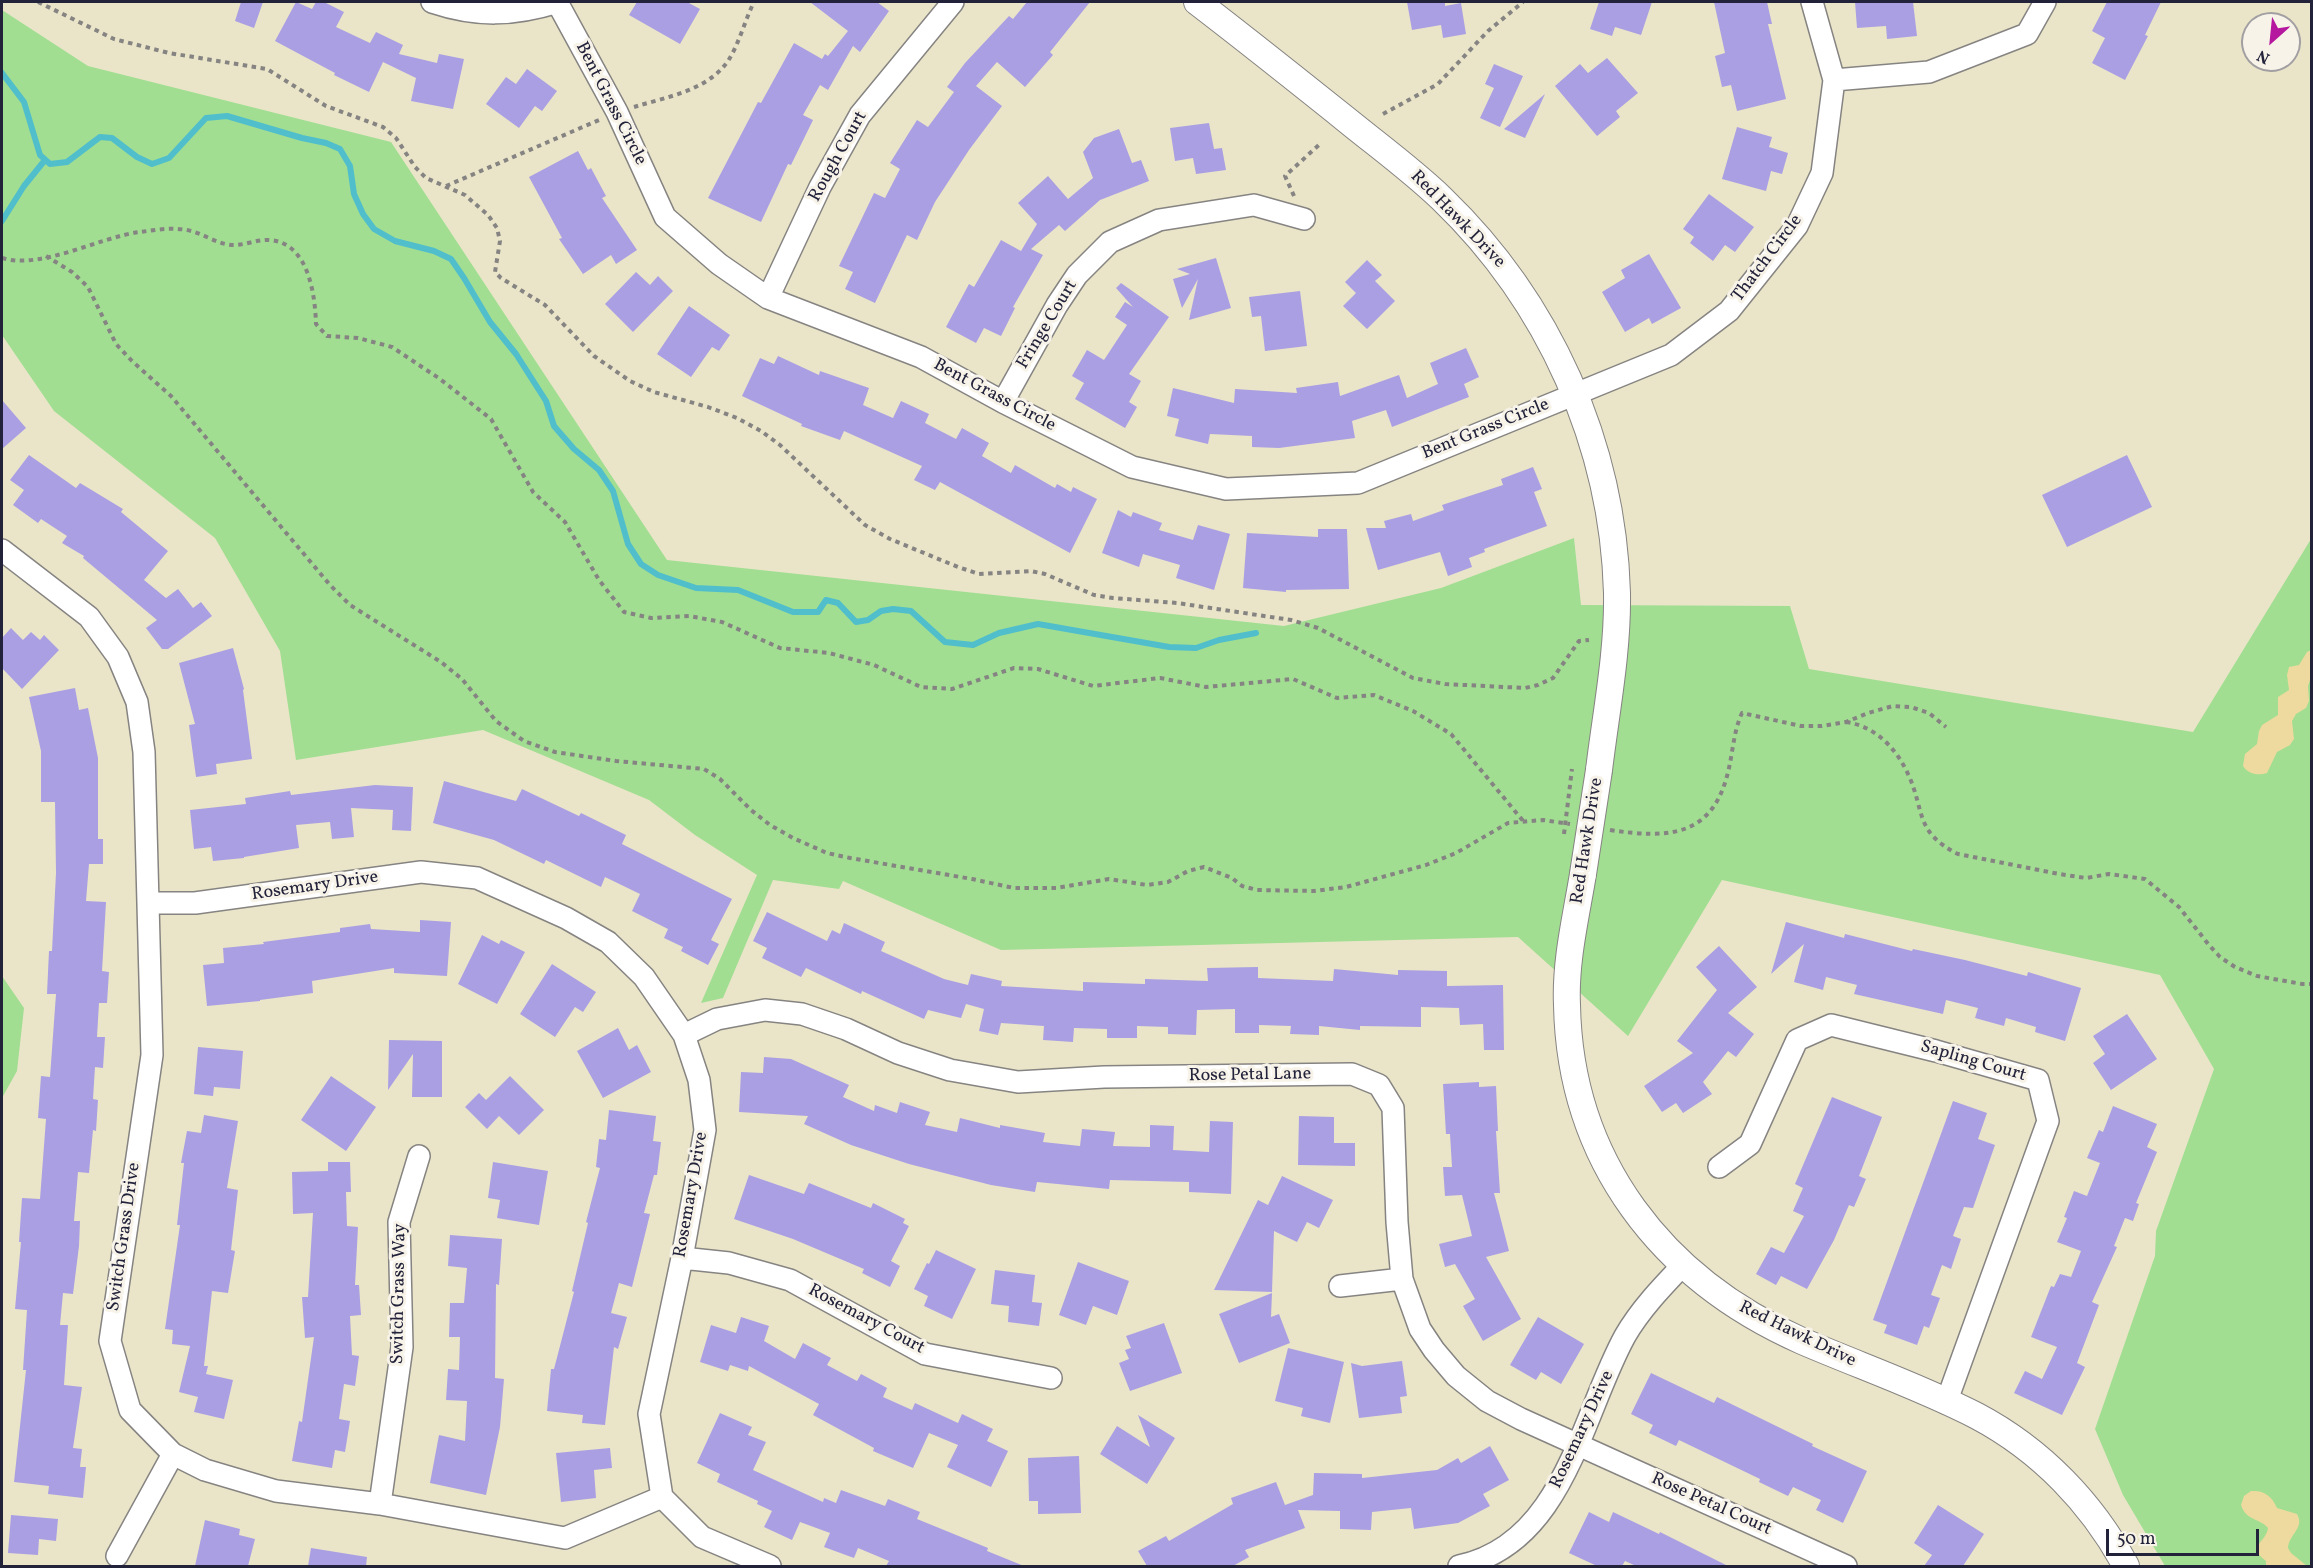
<!DOCTYPE html>
<html>
<head>
<meta charset="utf-8">
<style>
  body { margin:0 }
  #map { position:relative; width:2313px; height:1568px; overflow:hidden; background:#eae5c8; font-family:Vollkorn,serif }
  canvas { display:block }
  .frame { position:absolute; inset:0; border:3px solid #22223b; pointer-events:none }
  .north { position:absolute; left:2241px; top:12px; width:60px; height:60px; box-sizing:border-box; background:#f7f3e8; border:2px solid #a29fa3; border-radius:50%; rotate:207deg; font-size:16px; font-weight:700; line-height:24px; text-align:center; color:#22223b }
  .north::after { content:''; display:block; margin:auto; width:21px; height:27px; background:#b5179e; clip-path:polygon(50% 0,100% 100%,50% 72%,0 100%) }
  .scale { position:absolute; left:2106px; top:1529px; width:153px; height:27px; box-sizing:border-box; border:3px solid #22223b; border-top:0; padding-left:8px; font-size:18px; line-height:21px; white-space:nowrap; color:#22223b; -webkit-text-stroke:4px #f7f3e8; paint-order:stroke }
</style>
</head>
<body>
<div id="map">
<canvas width="2313" height="1568"></canvas>
<div class="frame"></div>
<div class="north">N</div>
<div class="scale">50 m</div>
</div>
<script>
const ctx = document.querySelector('canvas').getContext('2d');
ctx.lineJoin = 'round';
function fill(path, color) {
  ctx.fillStyle = color;
  ctx.fill(path, 'evenodd');
}
function strokePath(path, color, width, dash) {
  ctx.strokeStyle = color;
  ctx.lineWidth = width;
  ctx.lineCap = dash ? 'butt' : 'round';
  ctx.setLineDash(dash || []);
  ctx.stroke(path);
}
function drawText(font, color, halo, rows, align = 'center') {
  ctx.font = font + ' Vollkorn,serif';
  ctx.lineWidth = 6;
  ctx.setLineDash([]);
  ctx.textBaseline = 'middle';
  ctx.strokeStyle = halo;
  ctx.fillStyle = color;
  for (const [text, x, y, turn = 0] of rows) {
    ctx.save();
    ctx.translate(x, y);
    ctx.rotate((+turn || 0) * Math.PI / 180);
    ctx.textAlign = isNaN(turn) ? turn : align;
    if (halo) ctx.strokeText(text, 0, 0);
    ctx.fillText(text, 0, 0);
    ctx.restore();
  }
}
const green = new Path2D(`
  M2,10L88,66L391,142L667,560L1284,626L1441,588L1574,538L1581,605L1790,606L1809,669L2193,732L2311,539V1566H2165L2123,1495L2095,1429L2155,1256L2156,1231L2214,1069L2160,975L1722,880L1628,1036L1518,937L1001,950L843,881L839,889L773,880L723,998L701,1003L757,875L695,835L649,800L483,730L296,760L280,651L215,538L54,411L2,335Z
  M2,976L24,1008L17,1071L2,1098Z`);
const sand = new Path2D(`
  M2311,650V677L2308,686L2309,701L2306,708L2296,714L2292,721L2294,739L2290,745L2277,752L2267,773C2258,776 2248,774 2243,766L2245,754L2257,744L2259,731L2262,725L2278,715V697L2289,690L2287,675L2289,667L2299,665L2307,652Z
  M2251,1491C2264,1490 2272,1496 2277,1508L2297,1514C2305,1528 2289,1534 2288,1548L2291,1553L2307,1566H2266V1561C2246,1546 2266,1543 2268,1528C2260,1518 2246,1521 2241,1505L2244,1496Z`);
const stream = new Path2D(`
  M2,73L24,102L40,155L50,164L67,162L100,137L112,138L137,157L152,164L169,158L206,118L227,116L302,138L326,143L340,149L350,166L354,194L363,214L374,229L395,241L434,251L451,259L464,278L490,322L516,354L546,401L554,426L574,449L599,470L613,491L628,544L641,564L658,575L696,588L738,590L793,612H818L826,600L838,603L856,622L868,620L881,611L893,609L911,611L945,642L973,645L999,633L1038,624L1169,647L1196,648L1219,640L1256,633
  M2,221L24,186L45,160`);
const building = new Path2D(`
  M241,2H263L254,28L235,21Z
  M296,2L312,9L316,2H324L344,12L336,27L370,43L376,32L403,45L399,54L437,63L439,54L464,59L453,109L411,101L416,78L383,62L369,92L334,75L335,73L275,41Z
  M637,2H687L700,9L680,44L629,15Z
  M810,2H877L889,11L860,52L853,46L828,90L820,85L803,115L813,120L791,165L788,164L761,222L708,198L758,102L761,103L794,43L822,59L825,54L828,56L848,31Z
  M1027,2H1090L1050,52L1053,55L1025,87L997,62L976,86L1002,106L969,150L935,202L917,240L907,235L875,303L845,289L853,272L839,266L874,193L885,198L900,169L890,163L917,120L928,127L954,92L947,87L965,63L1009,16L1013,19Z
  M1407,2H1445V6L1461,3L1466,34L1443,38L1441,25L1412,30Z
  M1599,2H1652L1641,35L1615,27L1612,36L1590,29Z
  M1714,2H1767L1772,24H1768L1786,99L1737,111L1731,85L1722,87L1715,56L1725,53Z
  M1855,2H1913L1917,36L1887,39L1886,26L1857,28Z
  M2107,2H2161L2145,35L2148,36L2125,80L2092,63L2105,38L2092,31Z
  M1607,58L1638,93L1616,111L1620,117L1597,136L1555,86L1580,64L1588,73Z
  M1494,64L1523,76L1500,127L1480,118L1494,88L1485,84Z
  M527,69L557,91L542,111L535,106L519,128L486,104L506,77L516,84Z
  M1545,94L1525,138L1504,129Z
  M1209,123L1214,149L1222,148L1226,170L1196,174L1193,158L1175,161L1170,128Z
  M1737,127L1772,137L1769,147L1788,153L1782,174L1771,171L1766,191L1722,179Z
  M1119,129L1132,163L1141,160L1149,181L1100,200L1065,231L1059,225L1031,249L1043,255L1013,307L1015,308L1001,336L984,328L976,343L946,327L969,284L974,287L1001,240L1021,251L1037,224L1018,203L1048,176L1068,199L1093,178L1083,152L1094,138Z
  M578,151L588,170L591,168L606,196L602,198L637,250L616,264L611,255L583,274L559,239L562,238L529,177Z
  M1709,194L1754,227L1735,252L1725,245L1713,261L1690,243L1694,237L1683,229Z
  M1649,254L1681,308L1652,324L1649,318L1625,332L1602,292L1625,278L1621,270Z
  M1216,258L1231,308L1189,320L1198,279L1182,308L1173,279L1190,274L1177,269Z
  M1367,260L1382,275L1375,281L1395,301L1367,329L1343,306L1356,293L1345,282Z
  M636,272L650,285L658,276L673,291L633,332L605,304Z
  M1121,283L1169,317L1129,374L1141,381L1129,402L1137,407L1125,428L1075,399L1084,383L1072,376L1087,350L1104,360L1127,325L1115,317L1125,302L1133,307L1116,288Z
  M1300,291L1307,346L1265,351L1261,316L1252,317L1249,297Z
  M689,306L730,335L719,351L712,347L691,377L657,354Z
  M1466,348L1479,377L1464,384L1469,397L1392,427L1386,410L1352,421L1355,438L1279,448L1252,447V436L1210,434L1208,444L1175,436L1179,419L1167,416L1173,388L1234,403L1235,389L1297,393L1296,388L1338,382L1340,396L1399,375L1407,398L1438,384L1430,363Z
  M778,356L819,375L820,371L869,388L863,405L893,418L901,401L929,414L925,423L956,439L962,428L989,443L982,456L1011,473L1015,465L1055,488L1057,484L1071,492L1073,487L1097,499L1070,553L940,482L935,490L914,480L922,466L844,431L840,440L801,426L802,424L742,396L760,358L774,364Z
  M2,400L26,428L2,449Z
  M29,455L76,488L80,483L123,509L121,512L168,551L144,580L166,598L178,589L193,608L201,602L212,616L168,649H162L146,628L157,620L83,558L84,556L62,543L67,536L41,519L38,523L13,505L24,490L10,480Z
  M2127,455L2152,507L2067,547L2042,495Z
  M1533,467L1542,489L1534,492L1547,526L1484,549L1485,552L1469,558L1472,567L1448,576L1440,552L1378,570L1366,528H1386L1384,521L1411,514L1413,521L1444,510L1442,505L1503,485L1501,479Z
  M1118,510L1131,517L1133,512L1162,523L1159,530L1193,540L1198,525L1230,534L1214,590L1176,578L1180,565L1143,554L1139,567L1102,553Z
  M1318,529H1347L1349,589L1286,590V592L1243,588L1247,533L1318,537Z
  M11,628L23,640L31,632L40,640L44,635L59,650L22,689L2,668V638Z
  M233,648L244,689L243,690L252,759L216,764L217,774L196,777L189,725L195,724L179,663Z
  M75,688L79,710L88,708L98,758V839H103V864H89L86,901L106,902L102,971L109,972L107,1003H99L97,1037H105L103,1068L95,1067L93,1099L98,1100L96,1131L93,1130L89,1173L78,1172L74,1221H80L79,1246L73,1294L63,1293L60,1325H68L64,1385L82,1387L73,1448L82,1449L80,1467H86L83,1498L48,1494L49,1486L14,1482L26,1370H23L27,1310L15,1309L21,1242H19L22,1198L40,1199L46,1119L38,1118L41,1076L50,1077L56,994H47L49,951H52L56,873L55,802H41V751L29,697Z
  M444,781L516,801L522,789L579,816L581,813L626,835L622,844L732,899L711,940L719,944L708,965L681,951L683,947L664,938L668,929L632,911L640,894L605,877L601,887L546,860L544,864L494,840L433,823Z
  M375,785L413,787L411,831L392,830L393,810L351,808L354,837L332,839L330,822L296,825L299,848L244,857V858L213,861L211,847L194,849L190,810L246,804L245,798L290,791L291,795Z
  M767,912L827,941L832,930L840,934L844,923L885,942L881,951L944,979L968,985L971,974L1002,981L1001,986L1083,991V982L1145,984V979L1208,981L1207,968L1258,967V978L1333,981L1334,969L1398,975V970L1447,971V986L1503,985L1504,1050H1484L1483,1024L1460,1025L1459,1008L1421,1007V1027L1360,1026V1030L1319,1026V1035L1290,1034L1291,1026L1259,1025V1033H1235V1009L1197,1010L1196,1035L1168,1034V1027L1137,1026V1038H1107V1029L1074,1028L1073,1042L1043,1040L1044,1026L1001,1023L998,1035L979,1031L984,1009L966,1004L961,1018L928,1010L924,1019L862,991L861,994L806,968L801,977L762,958L767,948L753,941Z
  M420,920L451,922L447,976L394,973V968L312,981L313,993L260,1000V1001L207,1006L203,965L224,963L223,948L264,944L263,942L340,932V928L370,924L371,929L420,932Z
  M1786,922L1844,938L1845,934L1912,951L1913,949L1965,960L2027,976L2028,972L2081,988L2065,1041L2035,1032L2036,1027L2006,1018L2004,1026L1975,1018L1978,1008L1946,1000L1943,1014L1854,994L1857,985L1826,977L1823,990L1794,982L1804,944L1771,974Z
  M482,935L499,944L501,940L525,952L497,1004L458,984Z
  M1719,946L1757,987L1728,1013L1754,1034L1736,1057L1728,1051L1703,1082L1712,1094L1683,1113L1676,1103L1662,1112L1644,1086L1693,1053L1677,1041L1717,990L1696,967Z
  M552,964L596,992L583,1012L575,1007L555,1037L520,1014Z
  M2127,1014L2157,1059L2111,1090L2093,1063L2105,1054L2093,1036Z
  M618,1028L629,1050L637,1045L651,1072L603,1098L577,1051Z
  M389,1040L442,1041V1097H412L413,1054L388,1090Z
  M198,1047L243,1051L240,1089L214,1087L213,1096L194,1094Z
  M764,1057L791,1059L849,1085L843,1097L874,1111L875,1105L897,1113L900,1102L930,1112L925,1125L957,1132L960,1118L1000,1128V1125L1045,1133L1043,1142L1080,1146L1082,1129L1115,1132L1113,1146L1150,1147V1125L1174,1126L1173,1150L1209,1152L1210,1121L1233,1122L1231,1194L1189,1192V1182L1110,1180L1109,1189L1037,1182L1035,1192L991,1185L909,1164L851,1145L804,1124L808,1116L739,1112L741,1072L763,1073Z
  M331,1076L376,1107L346,1151L301,1120Z
  M510,1076L544,1110L519,1135L499,1116L487,1129L465,1107L479,1093L486,1100Z
  M1479,1082V1087L1496,1086L1498,1131H1496L1500,1193H1494L1509,1251L1486,1257L1521,1319L1483,1341L1463,1306L1475,1299L1455,1264L1445,1267L1439,1244L1472,1236L1462,1195L1445,1196L1443,1167H1452L1450,1134H1446L1443,1084Z
  M1832,1097L1882,1117L1859,1176L1866,1179L1854,1207L1849,1205L1834,1240L1807,1289L1781,1276L1776,1285L1756,1274L1771,1247L1784,1253L1804,1216L1793,1211L1803,1188L1795,1184Z
  M1953,1101L1987,1113L1978,1139L1995,1145L1973,1208L1964,1207L1953,1236L1961,1239L1951,1269L1942,1265L1931,1295L1940,1298L1929,1328L1924,1326L1917,1345L1884,1333L1887,1325L1873,1320Z
  M2113,1106L2157,1124L2147,1147L2157,1152L2136,1203L2139,1204L2133,1221L2125,1218L2114,1246L2117,1247L2092,1302L2099,1305L2077,1363L2085,1367L2062,1415L2014,1393L2025,1371L2042,1379L2057,1347L2031,1337L2051,1286L2054,1287L2060,1274L2071,1277L2081,1251L2057,1242L2067,1218L2064,1217L2074,1191L2087,1196L2100,1163L2087,1158L2099,1130L2103,1132Z
  M609,1110L656,1116L653,1141L661,1142L657,1175H654L644,1213L650,1214L632,1287L619,1283L611,1313L627,1317L618,1349L614,1347L605,1425L582,1423L583,1415L547,1411L551,1369H554L574,1292L572,1291L588,1223L586,1222L600,1168L596,1167L599,1139L606,1140Z
  M204,1115L238,1121L227,1188L238,1190L231,1250L235,1251L228,1293L212,1291L204,1366H208L206,1374L233,1380L224,1419L194,1412L198,1397L179,1392L190,1346L172,1344L173,1330L165,1329L180,1225H177L184,1163H181L187,1131L201,1133Z
  M1299,1116L1334,1117V1143H1355V1166L1298,1165Z
  M328,1162H350L351,1192H346L347,1226L358,1227L355,1285H359L361,1315L350,1316L352,1355L359,1356L355,1386L344,1384L339,1419L350,1421L345,1452L335,1450L332,1468L292,1461L299,1421L302,1422L314,1337L305,1338L302,1297H308L313,1213L293,1214L292,1172L328,1171Z
  M493,1162L548,1171L539,1225L497,1218L500,1200L488,1198Z
  M749,1175L804,1194L809,1183L871,1208L873,1203L905,1219L903,1223L909,1226L891,1261L900,1266L890,1287L862,1273L864,1269L793,1239L734,1219Z
  M1282,1176L1333,1200L1319,1228L1307,1222L1297,1242L1274,1231L1272,1292L1214,1290L1258,1200L1268,1205Z
  M450,1235L502,1239L499,1285L496,1284L495,1378L504,1379L500,1427L486,1495L430,1483L439,1435L465,1441L467,1401L446,1400L448,1369L459,1370L460,1337H449L450,1303H464L467,1268L448,1266Z
  M936,1250L976,1269L952,1319L924,1306L928,1296L914,1289L927,1263L929,1264Z
  M1078,1262L1129,1281L1117,1315L1093,1306L1086,1325L1059,1315Z
  M995,1270L1035,1275L1032,1302L1042,1303L1039,1326L1008,1322L1009,1306L991,1304Z
  M1272,1293L1271,1317L1279,1314L1290,1343L1239,1363L1219,1314Z
  M741,1317L769,1326L764,1341L795,1359L803,1343L831,1358L827,1365L857,1381L861,1374L887,1388L883,1397L912,1410L915,1403L958,1423L962,1414L993,1429L987,1441L1008,1451L991,1487L947,1467L958,1445L929,1433L913,1468L873,1451L874,1448L813,1415L819,1404L749,1366L748,1371L730,1365L728,1371L700,1362L711,1325L736,1333Z
  M1538,1317L1584,1344L1561,1384L1541,1372L1536,1380L1510,1365Z
  M1164,1323L1182,1373L1130,1391L1119,1363L1129,1359L1125,1350L1131,1348L1126,1336Z
  M1288,1348L1344,1362L1330,1423L1301,1416L1303,1408L1275,1401Z
  M1402,1361L1407,1396L1400,1397L1402,1413L1359,1418L1351,1363L1362,1366Z
  M1651,1373L1714,1403L1717,1397L1813,1444L1812,1446L1867,1471L1843,1523L1816,1510L1821,1500L1793,1487L1788,1496L1759,1482L1760,1479L1679,1440L1676,1446L1649,1433L1653,1425L1631,1414Z
  M720,1413L752,1427L748,1435L766,1442L753,1470L823,1502L824,1498L836,1503L841,1490L885,1506L888,1499L920,1512L917,1519L988,1548L987,1551L1024,1566H886L889,1561L858,1548L854,1558L824,1547L830,1533L800,1522L792,1540L764,1527L772,1511L757,1504L758,1501L717,1482L720,1474L697,1463Z
  M1138,1415L1175,1438L1147,1484L1100,1454L1117,1426L1150,1447Z
  M1490,1446L1509,1480L1483,1494L1490,1506L1458,1523L1414,1529L1411,1508L1372,1512L1371,1530L1340,1529V1511L1298,1510L1305,1528L1245,1550L1249,1557L1233,1566H1147L1138,1551L1166,1536L1169,1541L1233,1504L1231,1498L1276,1482L1285,1505L1313,1495L1314,1473L1362,1474V1478L1437,1470L1458,1458L1461,1463Z
  M610,1448L612,1468L594,1470L596,1498L561,1502L556,1453Z
  M1079,1456L1081,1513L1038,1514V1501H1029L1028,1458Z
  M1938,1505L1984,1534L1963,1566H1924L1932,1555L1914,1543Z
  M1589,1512L1609,1522L1613,1512L1659,1534L1660,1532L1728,1566H1636L1625,1561L1622,1566H1597L1569,1553Z
  M11,1515L58,1519L56,1541L39,1539L38,1555L8,1553Z
  M205,1520L240,1529L239,1535L255,1539L248,1566H195Z
  M311,1548L367,1557L366,1566H308Z`);
const path = new Path2D(`
  M38,2L114,39L169,53L267,69L326,106L383,127L396,138L415,167L426,178L465,195L488,215L497,228L500,241L495,272L501,278L545,305L594,356L630,381L654,392L708,407L737,418L761,431L780,445L865,525L890,539L958,567L979,574L1031,571L1045,574L1094,595L1113,598L1177,603L1291,620L1318,628L1413,678L1445,684L1525,688L1538,685L1553,678L1579,641L1589,640
  M634,107C666,97 707,91 728,61C739,44 745,20 754,2
  M1383,114L1438,84L1488,31L1523,2
  M446,186L599,120
  M1294,196L1285,176L1321,143
  M46,256L72,272L88,287L116,344L132,361L171,396L330,585L350,605L441,662L462,679L496,721L524,741L555,752L616,761L704,769L720,779L751,810L770,825L793,838L827,853L850,858L972,879L1014,888H1056L1109,879L1147,885L1168,882L1188,871L1204,867L1232,878L1242,886L1257,890L1314,891L1346,887L1426,865L1456,853L1508,823L1543,820L1570,824
  M2,258C42,270 99,237 140,232C155,230 171,227 186,230C202,232 217,245 234,245C246,245 258,239 270,240C308,243 315,293 316,324L327,336L358,338L392,347L440,379L491,419L533,492L565,522L599,580L624,612L651,618L689,616L722,622L780,648L829,653L874,665L921,687L952,689L1014,668L1038,669L1093,686L1160,678L1206,687L1293,679L1337,698L1374,695L1413,711L1451,734L1524,822
  M1846,722C1875,726 1896,748 1908,774C1925,810 1914,832 1958,854L2059,874L2086,878L2109,874L2145,879L2179,907L2209,945L2220,957L2235,967L2257,976L2302,984H2312
  M1610,830C1670,839 1714,837 1729,768C1733,750 1734,730 1742,713L1801,726H1822L1846,722L1868,713L1893,706L1911,707L1929,713L1946,727`);
const minor = new Path2D(`
  M432,2C477,17 513,16 558,2
  M557,2L617,112L665,217L719,264L768,298L921,357L1003,402L1132,467L1226,489L1358,483L1671,355L1729,311L1797,226L1822,173L1834,80L1812,2
  M1834,80L1929,72L2027,34L2045,2
  M768,298L820,187L860,115L953,2
  M1003,402L1057,305L1077,275L1110,242L1159,220L1254,205L1304,219
  M2,550L89,617L118,657L137,702L144,752L152,1055L110,1341L130,1410L173,1454L205,1470L276,1491L380,1504L565,1538L662,1497
  M148,903H195L421,872L477,878L566,918L608,942L644,977L684,1035L699,1080L705,1130L682,1258L649,1414L662,1497L702,1537L770,1566
  M684,1035L717,1019L765,1010L802,1014L846,1029L898,1053L950,1070L1018,1082L1104,1077L1352,1074L1379,1085L1393,1108L1397,1222L1402,1279L1420,1329L1434,1350L1456,1376L1487,1401L1521,1419L1846,1566
  M1719,1167L1750,1144L1797,1040L1831,1025L1936,1051L2038,1080L2048,1121L1946,1403
  M682,1258L729,1263L790,1280L925,1354L1051,1378
  M1340,1286L1402,1279
  M380,1504L402,1347L399,1222L419,1156
  M117,1556L173,1454
  M1459,1566C1564,1544 1581,1416 1625,1336C1640,1310 1661,1288 1682,1266`);
const tertiary = new Path2D(`
  M1197,2C1248,41 1298,81 1348,121C1380,147 1413,171 1442,199C1549,302 1613,444 1617,593C1618,652 1606,712 1599,770
  M1583,874C1576,917 1565,961 1567,1005C1570,1161 1662,1279 1802,1341C1860,1366 1921,1387 1977,1416C2041,1450 2092,1503 2126,1566`);
const pathBridge = new Path2D(`
  M1564,834L1572,769`);
const tertiaryBridge = new Path2D(`
  M1583,874L1599,770`);
const streetNames = [
  ["Bent Grass Circle",610,104,63],
  ["Rough Court",839,157,-61],
  ["Red Hawk Drive",1457,220,46],
  ["Thatch Circle",1768,259,-53],
  ["Fringe Court",1048,325,-59],
  ["Bent Grass Circle",994,396,28],
  ["Bent Grass Circle",1486,430,-22],
  ["Red Hawk Drive",1588,841,-81],
  ["Rosemary Drive",315,887,-8],
  ["Sapling Court",1973,1062,16],
  ["Rose Petal Lane",1250,1076,-1],
  ["Rosemary Drive",692,1195,-80],
  ["Switch Grass Drive",125,1237,-82],
  ["Switch Grass Way",400,1294,-89],
  ["Rosemary Court",866,1320,28],
  ["Red Hawk Drive",1797,1335,26],
  ["Rosemary Drive",1583,1430,-65],
  ["Rose Petal Court",1711,1505,24]
];
fill(green, '#a1de92');
fill(sand, '#eeda9e');
strokePath(stream, '#51becb', 6);
fill(building, '#aa9fe3');
strokePath(minor, '#868482', 24);
strokePath(tertiary, '#868482', 28);
strokePath(path, '#868482', 4, [4.5, 4.5]);
strokePath(minor, '#fff', 21);
strokePath(tertiary, '#fff', 26);
strokePath(tertiaryBridge, '#868482', 28, []);
strokePath(pathBridge, '#868482', 4, [4.5, 4.5]);
strokePath(tertiaryBridge, '#fff', 26);
drawText('18px', '#22223b', '#f7f3e8', streetNames);
</script>
</body>
</html>
